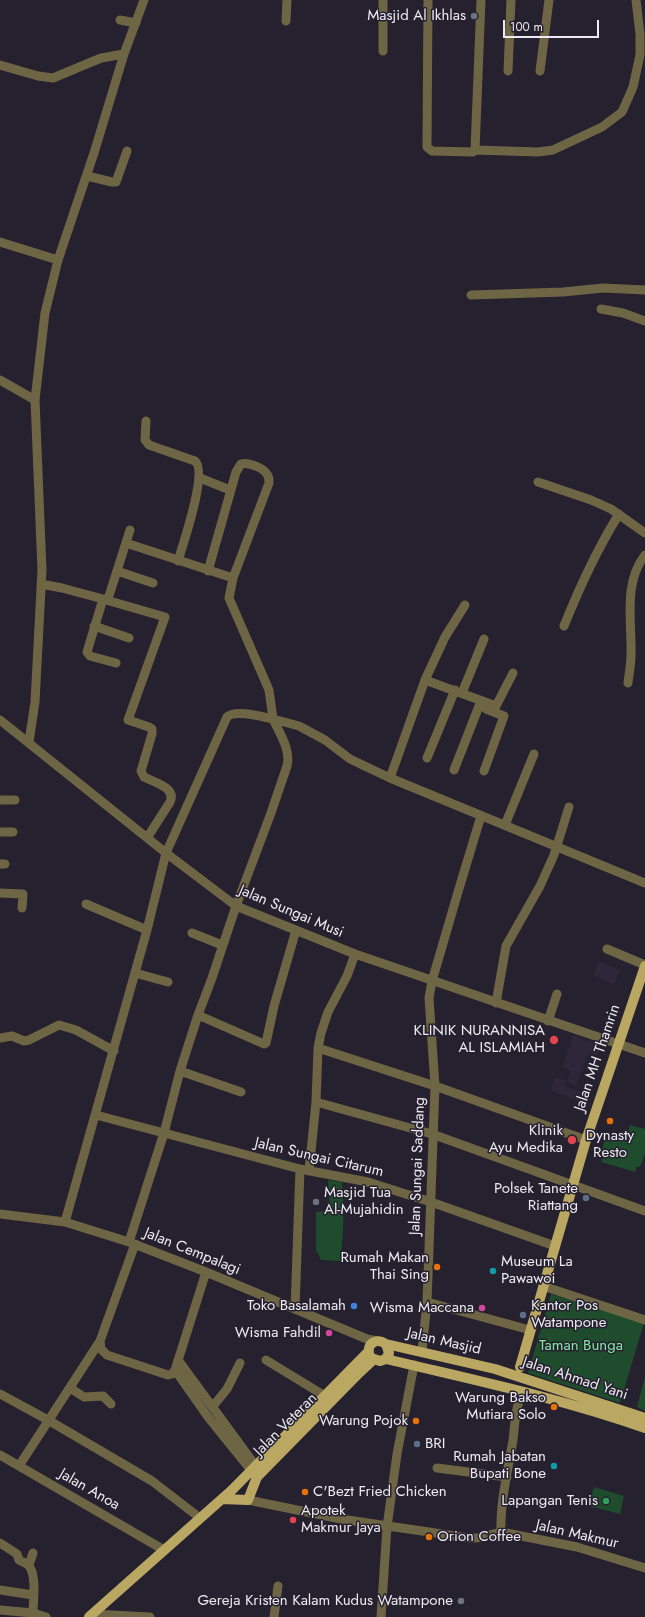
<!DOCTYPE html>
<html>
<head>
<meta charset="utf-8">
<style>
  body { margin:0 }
  #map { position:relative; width:645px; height:1617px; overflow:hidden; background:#26212e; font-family:Jost,sans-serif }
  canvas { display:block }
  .scale { position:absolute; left:503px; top:20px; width:96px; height:18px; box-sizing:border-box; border:2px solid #edeaf3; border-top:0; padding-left:5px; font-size:12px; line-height:14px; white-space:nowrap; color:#edeaf3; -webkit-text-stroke:3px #26212e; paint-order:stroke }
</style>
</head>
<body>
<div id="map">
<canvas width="645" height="1617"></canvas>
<div class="scale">100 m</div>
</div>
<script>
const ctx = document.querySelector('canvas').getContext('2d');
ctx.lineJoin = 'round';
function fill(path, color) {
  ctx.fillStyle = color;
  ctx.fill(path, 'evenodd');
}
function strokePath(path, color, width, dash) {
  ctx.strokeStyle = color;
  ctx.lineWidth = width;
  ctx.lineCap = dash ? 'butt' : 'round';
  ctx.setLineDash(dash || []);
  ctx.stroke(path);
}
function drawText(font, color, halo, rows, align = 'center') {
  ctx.font = font + ' Jost,sans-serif';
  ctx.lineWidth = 3;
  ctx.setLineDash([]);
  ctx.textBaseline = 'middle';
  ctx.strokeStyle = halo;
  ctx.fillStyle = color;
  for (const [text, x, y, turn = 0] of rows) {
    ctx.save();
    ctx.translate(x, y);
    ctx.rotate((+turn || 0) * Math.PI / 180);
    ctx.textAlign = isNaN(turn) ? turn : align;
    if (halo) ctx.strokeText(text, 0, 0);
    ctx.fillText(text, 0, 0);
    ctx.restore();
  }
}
const built = new Path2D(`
  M599,961L620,971L614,985L593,975Z
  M573,1035L601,1045L597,1055L591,1053L587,1055L576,1086L567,1082L571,1071L562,1068Z
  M556,1077L566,1081L565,1086L588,1095L585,1103L551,1091L553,1082Z`);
const green = new Path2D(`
  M630,1125L645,1129V1154L640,1167L637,1166L635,1172L601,1162L604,1155L601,1154L606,1135L625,1141Z
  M328,1180L342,1182C344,1208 344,1235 340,1261L321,1260L316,1250V1212L330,1211Z
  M551,1294L644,1323L620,1403L528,1373Z
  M645,1377V1411L637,1407Z
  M594,1487L624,1496L620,1514L589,1506Z`);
const minor = new Path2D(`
  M428,0L427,147L432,151L473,152L475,150L538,152L553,150L602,127L622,112L633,87L640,55V34L636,0
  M120,20L136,23
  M286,21L287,0
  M383,51V0
  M0,65L38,76L53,78L101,58L124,54
  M508,71L511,0
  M540,71L549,0
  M475,150L481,0
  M87,176L112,182H116L127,151
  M0,242L58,260
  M471,295L563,292L603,288L645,290
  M601,309L623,313L645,321
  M0,380L35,400
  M146,421L145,440L149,445L195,461C208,472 183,544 178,561
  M200,478L230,490
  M538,482L591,500L611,509L645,533
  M126,543L233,578L229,598L269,690L273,719L299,726L325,740L350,759L390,778L645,883
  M117,571L153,583
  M208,571L236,472L241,464C247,462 262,467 266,473C269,476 269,479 269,483L233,578
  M41,584L62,588L103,599H108L130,530
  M103,599L87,652L90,656L116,663
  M106,600L165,617L128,720L149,727L152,729V734L141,771L144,777C154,782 177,788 170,802L147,838
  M94,626L129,638
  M564,626C580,586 596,551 619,514
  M425,680L496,706L513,673
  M628,683C629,674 631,664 631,655C632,622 623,583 645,555
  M462,693L484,639
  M0,720L166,853L236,906L355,954L645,1053
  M29,742L35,702L42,570L35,400L45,313L58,260L94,153L124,54L144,0
  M427,758L455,690
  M454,770L481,701
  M484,771L504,716L486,709
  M390,778L425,680L445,637L465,605
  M0,800H15
  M505,825L534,754
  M0,832H13
  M0,864H5
  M0,893L23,894L22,908
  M86,904L147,930
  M192,933L222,945
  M607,949L645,965
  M135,973L168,982
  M496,1003L506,946L540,886L554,855L569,807
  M198,1015L264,1044L266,1043L274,1006L296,930
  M548,1021L557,994
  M0,1038L12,1036L24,1041L29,1040L59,1025L76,1030L114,1051
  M318,1048L435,1086L586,1140
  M180,1071L241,1092
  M316,1102L432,1134L645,1211
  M96,1115L300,1169L368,1182L431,1202L555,1246
  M309,1171L316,1102L318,1048L321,1033L328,1012L347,976L355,954
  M0,1214L65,1222L129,1242L206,1272L367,1339L377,1341
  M65,1222L147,930L166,853L227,717C235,709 263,717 273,719C280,734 291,750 287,766L271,813L236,906L212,978L198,1015L180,1071L164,1133L129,1242
  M543,1286L645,1320
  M427,1302L530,1330
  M295,1309L300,1169
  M100,1341L101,1349L107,1355L168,1375L172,1374L175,1370L206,1272
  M422,1351L427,1302L435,1086L429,998L432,981L458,892L481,816
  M178,1360L260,1472
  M266,1360L325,1396
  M175,1370L208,1417L254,1474
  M70,1388L84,1397L103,1396L111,1404
  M0,1394L48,1420L152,1481L200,1518
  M213,1406L227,1389L240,1363
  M0,1455L164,1550
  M19,1466L100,1341L135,1244
  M437,1468L507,1477
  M248,1500L341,1519L469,1538H477L501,1532L577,1547L645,1568
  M501,1532C500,1502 508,1470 513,1440C515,1424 515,1406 523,1392
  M0,1543L17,1554L19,1560C22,1562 27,1563 29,1566C37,1576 33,1601 33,1613
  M29,1565L33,1553
  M0,1590L33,1595
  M0,1610L33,1613L46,1617
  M93,1614L150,1617
  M274,1617L278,1586
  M381,1617L387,1527L397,1454L414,1365`);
const major = new Path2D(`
  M386,1344L389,1353L386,1359L380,1361L371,1358C364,1346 375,1336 386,1344L495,1369L645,1418
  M386,1359C473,1380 560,1398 645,1428
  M520,1367L586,1140L645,966
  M222,1499L248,1500L257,1477L359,1373L373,1360
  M89,1617L232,1490L368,1352`);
const markers = [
  [474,16,4,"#6b7280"],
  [554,1040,5,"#e0444e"],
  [610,1121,4,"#e8710a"],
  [572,1140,5,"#e0444e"],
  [586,1198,4,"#5c6f8a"],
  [316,1202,4,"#6b7280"],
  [437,1267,4,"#e8710a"],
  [493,1271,4,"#0f9aa8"],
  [354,1306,4,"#3f7fe0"],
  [482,1308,4,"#d1479c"],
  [523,1315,4,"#5c6f8a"],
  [329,1333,4,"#d1479c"],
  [554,1407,4,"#e8710a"],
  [416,1421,4,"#e8710a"],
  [417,1444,4,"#5c6f8a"],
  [554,1466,4,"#0f9aa8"],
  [305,1492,4,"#e8710a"],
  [606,1501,4,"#2e9e5b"],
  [293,1520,4,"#e0444e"],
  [429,1537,4,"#e8710a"],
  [461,1601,4,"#6b7280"]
];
const poiNames = [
  ["Masjid Al Ikhlas",466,16],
  ["KLINIK NURANNISA",545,1031],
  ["AL ISLAMIAH",545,1048],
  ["Klinik",563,1131],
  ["Ayu Medika",563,1148],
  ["Dynasty",610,1136,"center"],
  ["Resto",610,1153,"center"],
  ["Polsek Tanete",578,1189],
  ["Riattang",578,1206],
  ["Masjid Tua",324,1193,"left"],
  ["Al-Mujahidin",324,1210,"left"],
  ["Rumah Makan",429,1258],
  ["Thai Sing",429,1275],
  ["Museum La",501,1262,"left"],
  ["Pawawoi",501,1279,"left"],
  ["Toko Basalamah",346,1306],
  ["Kantor Pos",531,1306,"left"],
  ["Watampone",531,1323,"left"],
  ["Wisma Maccana",474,1308],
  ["Wisma Fahdil",321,1333],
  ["Warung Bakso",546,1398],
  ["Mutiara Solo",546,1415],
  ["Warung Pojok",408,1421],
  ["BRI",425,1444,"left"],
  ["Rumah Jabatan",546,1457],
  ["Bupati Bone",546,1474],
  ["C'Bezt Fried Chicken",313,1492,"left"],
  ["Lapangan Tenis",598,1501],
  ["Apotek",301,1511,"left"],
  ["Makmur Jaya",301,1528,"left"],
  ["Orion Coffee",437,1537,"left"],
  ["Gereja Kristen Kalam Kudus Watampone",453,1601]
];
const streetNames = [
  ["Jalan Sungai Musi",291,912,23],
  ["Jalan MH Thamrin",598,1058,-71],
  ["Jalan Sungai Citarum",319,1158,13],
  ["Jalan Sungai Saddang",418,1166,-88],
  ["Jalan Cempalagi",192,1252,22],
  ["Jalan Masjid",444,1342,13],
  ["Jalan Ahmad Yani",575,1379,18],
  ["Jalan Veteran",286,1425,-45],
  ["Jalan Anoa",89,1490,30],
  ["Jalan Makmur",577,1535,13]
];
const parkNames = [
  ["Taman Bunga",581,1346]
];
fill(built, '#2e2639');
fill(green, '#1e4c2d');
strokePath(minor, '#6e6545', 9);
strokePath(major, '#baa762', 10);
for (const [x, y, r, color] of markers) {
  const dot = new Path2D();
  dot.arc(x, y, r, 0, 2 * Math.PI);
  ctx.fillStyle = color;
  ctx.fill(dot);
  strokePath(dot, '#26212e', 1.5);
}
drawText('15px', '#edeaf3', '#26212e', poiNames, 'right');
drawText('15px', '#edeaf3', '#26212e', streetNames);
drawText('15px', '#83e7a0', '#26212e', parkNames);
</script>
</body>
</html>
